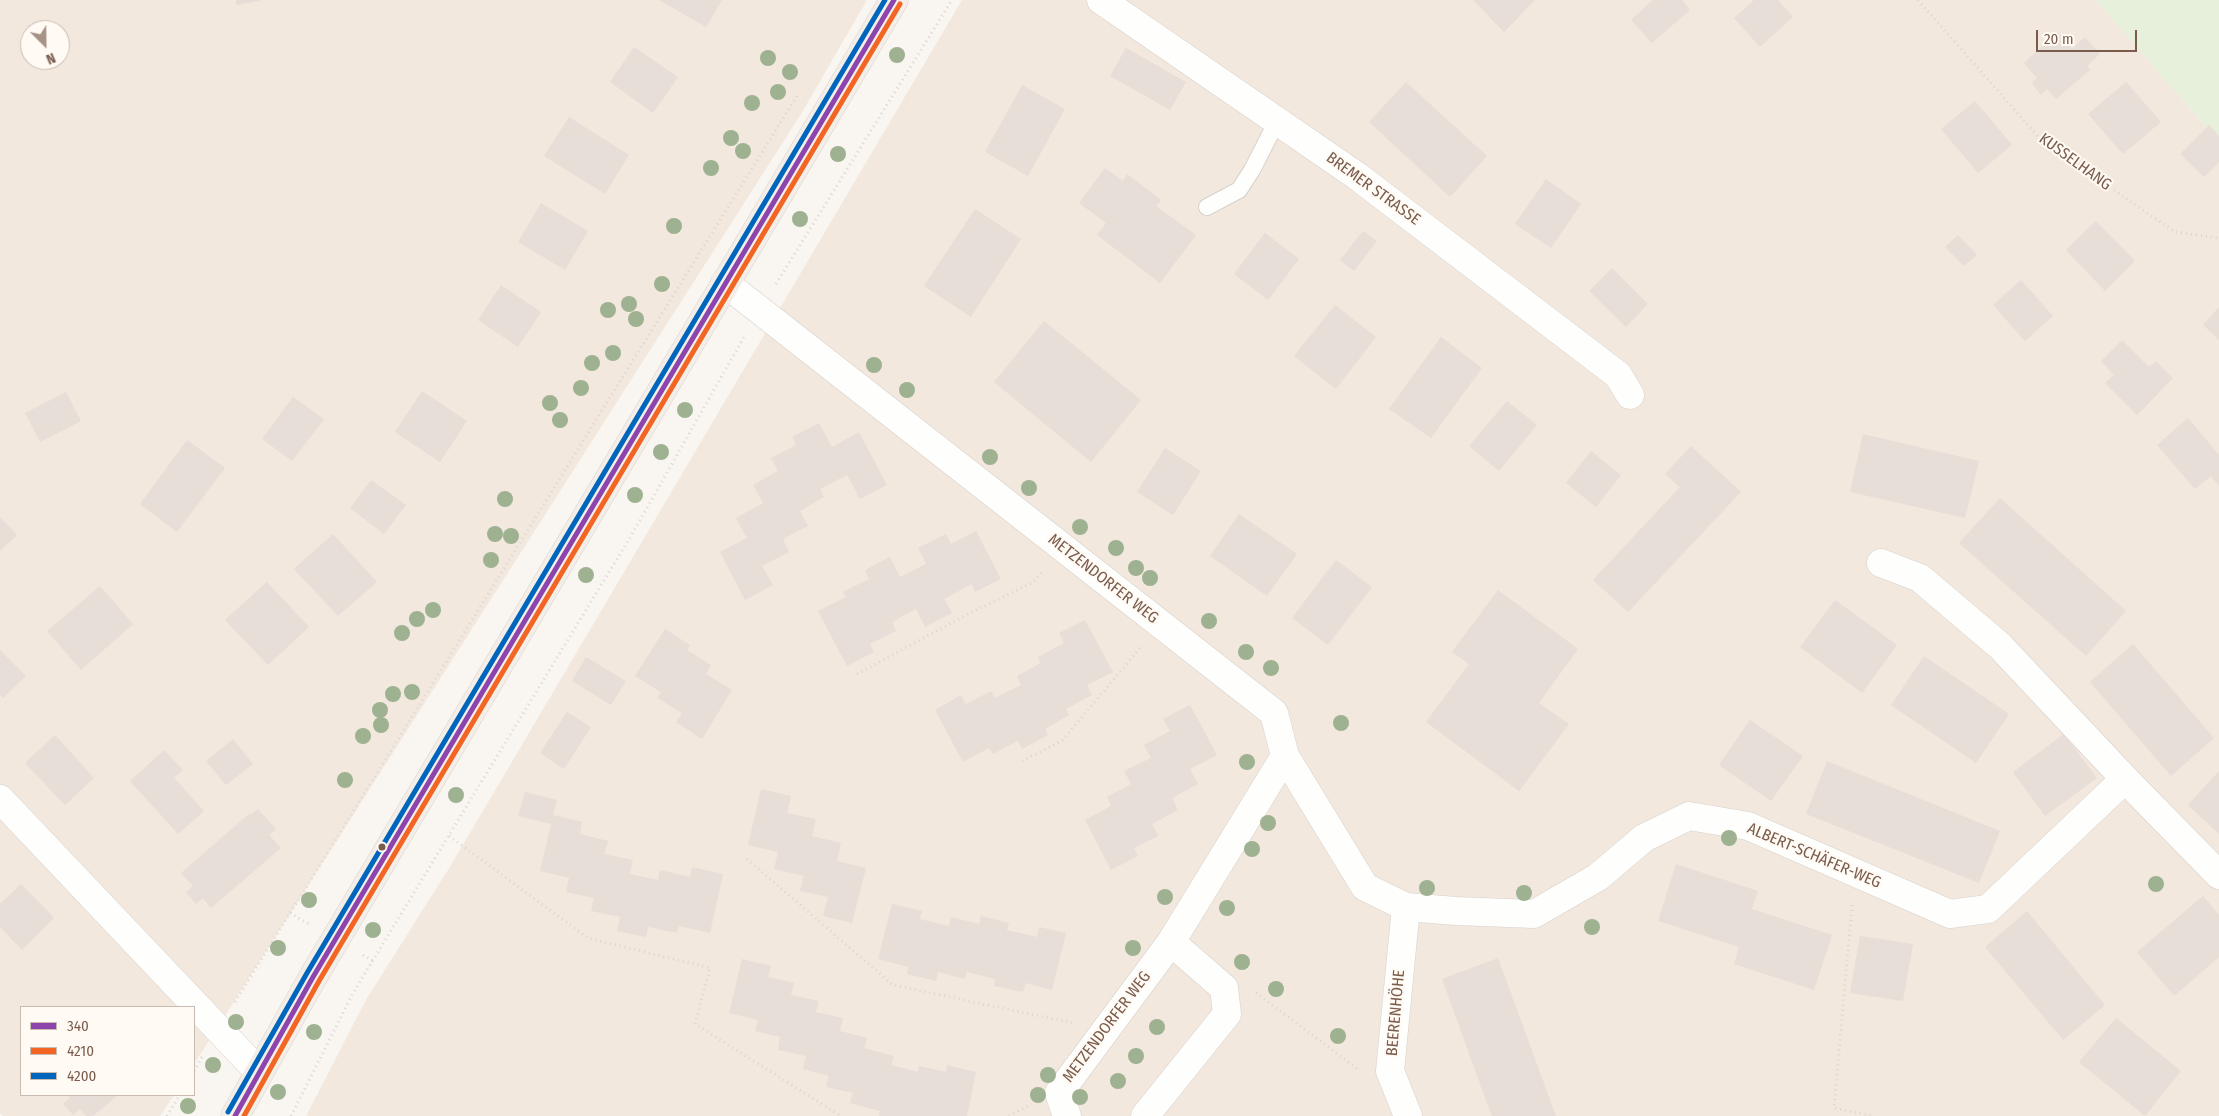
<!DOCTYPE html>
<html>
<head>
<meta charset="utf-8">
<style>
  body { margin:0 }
  #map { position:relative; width:2219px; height:1116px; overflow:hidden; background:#f9f5f0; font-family:"Fira Sans Condensed",sans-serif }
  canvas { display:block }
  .legend { position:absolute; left:20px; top:1006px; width:175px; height:90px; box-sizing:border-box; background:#fffaf3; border:1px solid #cabbb1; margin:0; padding:6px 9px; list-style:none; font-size:15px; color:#7a5c4d }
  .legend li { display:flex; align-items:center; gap:10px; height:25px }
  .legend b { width:25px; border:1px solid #cabbb1 }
  .north { position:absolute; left:20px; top:20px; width:50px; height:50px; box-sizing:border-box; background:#fffaf3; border:1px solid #cabbb1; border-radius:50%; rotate:157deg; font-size:14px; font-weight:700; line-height:20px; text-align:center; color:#7a5c4d }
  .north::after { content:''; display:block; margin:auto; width:18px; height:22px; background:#a69286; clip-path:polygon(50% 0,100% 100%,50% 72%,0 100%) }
  .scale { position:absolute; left:2036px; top:30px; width:101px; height:22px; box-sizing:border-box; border:2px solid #7a5c4d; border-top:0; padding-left:6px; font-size:15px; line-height:18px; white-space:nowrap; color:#7a5c4d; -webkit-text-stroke:4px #fffaf3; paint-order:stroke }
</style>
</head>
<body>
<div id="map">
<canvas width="2219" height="1116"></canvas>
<ul class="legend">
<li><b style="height:6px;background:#8e44ad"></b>340</li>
<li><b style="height:6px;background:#f26522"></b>4210</li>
<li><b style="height:6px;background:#0065bd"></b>4200</li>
</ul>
<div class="north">N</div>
<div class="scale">20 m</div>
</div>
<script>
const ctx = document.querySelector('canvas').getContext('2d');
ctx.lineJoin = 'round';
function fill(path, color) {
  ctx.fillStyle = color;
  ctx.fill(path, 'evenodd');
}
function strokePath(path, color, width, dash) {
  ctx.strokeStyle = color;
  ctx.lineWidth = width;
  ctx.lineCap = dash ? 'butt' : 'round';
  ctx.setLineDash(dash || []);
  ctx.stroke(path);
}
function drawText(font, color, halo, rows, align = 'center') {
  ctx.font = font + ' "Fira Sans Condensed",sans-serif';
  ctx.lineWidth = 4;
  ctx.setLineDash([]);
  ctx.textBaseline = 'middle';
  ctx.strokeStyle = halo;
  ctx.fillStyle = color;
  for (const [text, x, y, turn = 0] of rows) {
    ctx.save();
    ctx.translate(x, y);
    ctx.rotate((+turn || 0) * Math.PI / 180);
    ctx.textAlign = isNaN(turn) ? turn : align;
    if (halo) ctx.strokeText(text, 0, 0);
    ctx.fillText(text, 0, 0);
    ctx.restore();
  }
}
const residential = new Path2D(`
  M0,0H867L801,114L194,1064V1007H21V1095H174L160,1116H3L0,1113ZM30,30H60V60H30Z
  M962,0H2096L2219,142V1116H306L367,998L448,870Z`);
const green = new Path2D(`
  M2096,0H2219V142Z`);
const building = new Path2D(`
  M236,0H260V1L236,5Z
  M659,0H722L706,27Z
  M1473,0H1535L1504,32Z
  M1653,0H1682L1690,10L1652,43L1631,20Z
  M1754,0H1778L1793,17L1760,47L1734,18Z
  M2058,32L2072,49L2085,37L2100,54L2087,66L2090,70L2056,99L2047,89L2041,95L2032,83L2037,78L2024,63Z
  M634,47L678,77L653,113L610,82Z
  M1126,48L1186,82L1170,110L1110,76Z
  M1406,82L1487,156L1450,197L1369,122Z
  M2126,82L2161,122L2123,154L2088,114Z
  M1022,85L1065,109L1028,176L985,152Z
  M1975,101L2012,145L1978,173L1941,129Z
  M569,117L629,155L605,194L544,156Z
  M2209,125L2219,136V162L2204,177L2180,154Z
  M1105,168L1123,181L1127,174L1161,200L1156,206L1196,235L1160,283L1097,235L1106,223L1079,203Z
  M1546,179L1581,204L1551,248L1515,224Z
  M541,203L588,231L565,270L518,242Z
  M975,209L1021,239L971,317L924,286Z
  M2096,221L2135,261L2105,291L2066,250Z
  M1363,231L1377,241L1354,271L1340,260Z
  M1265,233L1299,259L1268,300L1234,274Z
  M1958,235L1977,255L1964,266L1945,247Z
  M1612,268L1648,304L1626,327L1589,291Z
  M2021,280L2053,316L2025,341L1993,305Z
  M501,285L541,312L518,347L478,320Z
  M1335,305L1376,337L1336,389L1294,356Z
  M2219,307V340L2203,325Z
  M1044,321L1141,400L1091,462L994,382Z
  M1441,337L1482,368L1431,438L1389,409Z
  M2122,340L2149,367L2156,361L2173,378L2137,415L2105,383L2114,375L2101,361Z
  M422,391L467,421L440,462L395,432Z
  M66,392L81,421L40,442L25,413Z
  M293,397L324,419L292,461L262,439Z
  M1507,401L1537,425L1499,471L1469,446Z
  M2188,418L2219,455V486L2211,476L2195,489L2157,445Z
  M819,423L832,447L859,432L887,485L860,499L847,475L820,489L824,497L800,511L808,526L783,539L789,552L762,566L773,585L745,600L720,552L747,538L736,518L763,503L753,485L778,471L771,458L796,445L792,437Z
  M1863,434L1979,461L1965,518L1850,492Z
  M187,440L225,468L177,532L140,504Z
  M1691,446L1741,492L1628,612L1593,580L1680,487L1665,474Z
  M1165,448L1201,471L1173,515L1137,492Z
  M1591,451L1621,475L1596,507L1566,483Z
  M371,480L406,505L384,534L350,508Z
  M2000,498L2126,611L2086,656L1959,543Z
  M1239,514L1297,554L1267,596L1210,556Z
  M0,517L17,535L0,551Z
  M976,531L1001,579L975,592L972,584L944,599L952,613L925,627L916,609L892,622L896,631L870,644L874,652L847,666L818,611L846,597L843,592L869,579L865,570L890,557L900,577L926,564L918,548L946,534L951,544Z
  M333,534L377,582L338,616L294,569Z
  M1336,560L1372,587L1328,645L1292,618Z
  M267,582L309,627L268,665L225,620Z
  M100,586L133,624L81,670L47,631Z
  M1498,590L1578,649L1539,703L1569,724L1519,791L1426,722L1469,664L1452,652Z
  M1835,600L1897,645L1862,693L1800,647Z
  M1085,620L1113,672L1087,685L1092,695L1066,709L1069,715L1045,729L1048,735L1022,749L1018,741L993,754L989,748L963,762L935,710L961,695L966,704L991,691L995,698L1021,685L1017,676L1041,663L1038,657L1064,643L1059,633Z
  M665,629L690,645L687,650L711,665L706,674L732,690L702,739L676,722L682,713L657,698L661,692L635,676Z
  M2133,644L2214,738L2171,776L2090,682Z
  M0,650L26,676L3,698L0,695Z
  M1924,656L2009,714L1976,763L1891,705Z
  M586,657L626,681L611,705L572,681Z
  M1190,705L1217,755L1190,769L1198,784L1172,798L1178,810L1152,824L1158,836L1134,848L1138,856L1111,870L1085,820L1111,806L1107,797L1131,784L1124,771L1151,758L1144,745L1170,731L1163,719Z
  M567,712L591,727L564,769L540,753Z
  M1750,720L1803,756L1771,801L1719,765Z
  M2064,734L2097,778L2045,816L2013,772Z
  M55,735L94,778L65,805L25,763Z
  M233,739L253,764L226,785L206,761Z
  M164,750L183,770L174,778L204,811L178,834L130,781Z
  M1827,761L2000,831L1979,883L1806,814Z
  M2219,771V834L2188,805Z
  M761,789L791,796L787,813L816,819L812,836L841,843L837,861L866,868L852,923L823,916L828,897L800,891L804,876L774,869L778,852L748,845Z
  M525,792L557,800L553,815L582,822L580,834L608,841L604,854L633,860L630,874L658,880L660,870L690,877L692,867L723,874L710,933L679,926L677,933L648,927L646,937L617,931L620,917L591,911L594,898L566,892L569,878L540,871L551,824L518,816Z
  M258,809L276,829L269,835L281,848L211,908L203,898L196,904L186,892L193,886L181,873L250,813L251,815Z
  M1676,864L1758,891L1752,909L1832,935L1814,990L1734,964L1739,947L1658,921Z
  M21,884L54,918L22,950L0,927V904Z
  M2203,896L2219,915V957L2174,996L2137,952Z
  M892,904L922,911L920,919L949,926L951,917L979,924L981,916L1009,923L1007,930L1037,937L1039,927L1066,933L1052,990L1026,983L1023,992L994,986L995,979L967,972L965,979L938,972L936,981L907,974L908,967L878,959Z
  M2027,911L2105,1005L2063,1040L1985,947Z
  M1860,936L1913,944L1903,1001L1850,993Z
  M1498,958L1538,1067L1556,1116H1492L1491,1114L1442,979Z
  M742,959L771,966L768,977L794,983L791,995L819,1001L816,1012L843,1018L840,1031L867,1038L864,1048L894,1056L891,1065L918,1072L919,1066L946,1072L947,1065L976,1072L967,1116H879L880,1111L850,1103L853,1093L826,1087L829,1076L803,1069L806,1056L778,1050L780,1037L755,1031L758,1020L729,1013Z
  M2116,1018L2181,1071L2145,1116L2079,1062Z
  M68,1095H118L93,1116H86L80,1109L73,1115L63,1104L70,1098Z`);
const path = new Path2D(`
  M1918,0L2042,141L2175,232L2219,238
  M776,284L952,0
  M857,674L970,613L1032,583L1042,572
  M1022,761L1062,741L1140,648
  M449,836L588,938L710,968L695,1024L841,1116
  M747,859L893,985L1073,1023
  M1852,905L1834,1108L1874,1116
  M290,913L309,924
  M363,955L373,961
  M1256,993L1359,1070
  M235,1002L797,96
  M194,1071L202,1057
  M167,1116L180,1095
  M291,1116L353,993L631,536L744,337
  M1009,1116L1030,1105`);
const lane = new Path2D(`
  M1207,207L1239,190L1252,170L1277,121`);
const street = new Path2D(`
  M1101,0L1357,176L1618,375L1630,395
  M725,283L1274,713L1285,756L1365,887L1406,907L1456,911L1534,914L1598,877L1644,838L1689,816L1748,826L1950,914L1988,909L2125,779L2000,646L1920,578L1881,563
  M2125,779L2219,875
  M0,799L259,1072
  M1406,907L1390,1071L1408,1116
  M1067,1116L1059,1093L1171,942L1285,756
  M1145,1116L1227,1014L1224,988L1171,942`);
const primary = new Path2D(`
  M235,1116L313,977L894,0`);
const bus1 = new Path2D(`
  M235,1116L313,977L894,0`);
const bus2 = new Path2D(`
  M244,1116L319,981L900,4`);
const bus3 = new Path2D(`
  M228,1112L307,973L885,0`);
const trees = [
  [897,55],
  [768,58],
  [790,72],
  [778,92],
  [752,103],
  [731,138],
  [743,151],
  [838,154],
  [711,168],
  [800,219],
  [674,226],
  [662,284],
  [629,304],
  [608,310],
  [636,319],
  [613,353],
  [592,363],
  [874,365],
  [581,388],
  [907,390],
  [550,403],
  [685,410],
  [560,420],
  [661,452],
  [990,457],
  [1029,488],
  [635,495],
  [505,499],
  [1080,527],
  [495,534],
  [511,536],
  [1116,548],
  [491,560],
  [1136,568],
  [586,575],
  [1150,578],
  [433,610],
  [417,619],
  [1209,621],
  [402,633],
  [1246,652],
  [1271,668],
  [412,692],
  [393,694],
  [380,710],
  [1341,723],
  [381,725],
  [363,736],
  [1247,762],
  [345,780],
  [456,795],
  [1268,823],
  [1729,838],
  [1252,849],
  [2156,884],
  [1427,888],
  [1524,893],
  [1165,897],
  [309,900],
  [1227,908],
  [1592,927],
  [373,930],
  [278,948],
  [1133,948],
  [1242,962],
  [1276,989],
  [236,1022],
  [1157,1027],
  [314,1032],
  [1338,1036],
  [1136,1056],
  [213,1065],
  [1048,1075],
  [1118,1081],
  [278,1092],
  [1038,1095],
  [1080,1097],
  [188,1106]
];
const markers = [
  [382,847,4.5,"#7a5c4d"]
];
const streetNames = [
  ["KUSSELHANG",2075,162,36],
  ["BREMER STRASSE",1373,189,36],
  ["METZENDORFER WEG",1103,579,38],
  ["ALBERT-SCHÄFER-WEG",1814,856,23],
  ["BEERENHÖHE",1396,1013,-85],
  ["METZENDORFER WEG",1107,1027,-53]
];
fill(residential, '#f2e8de');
fill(green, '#e7f0db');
fill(building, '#e6ded7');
strokePath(lane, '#d7d1cb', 18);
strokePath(street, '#d7d1cb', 29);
strokePath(primary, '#dad1cc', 29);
strokePath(path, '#dcd5d0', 3, [1, 4]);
strokePath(lane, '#fefefd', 16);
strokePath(street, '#fefefd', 28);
strokePath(primary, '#f3eee8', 28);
strokePath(bus1, '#8e44ad', 5);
strokePath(bus2, '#f26522', 5);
strokePath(bus3, '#0065bd', 5);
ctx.fillStyle = '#9eb190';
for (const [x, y] of trees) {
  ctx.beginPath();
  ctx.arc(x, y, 8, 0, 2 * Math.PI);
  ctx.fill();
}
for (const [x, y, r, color] of markers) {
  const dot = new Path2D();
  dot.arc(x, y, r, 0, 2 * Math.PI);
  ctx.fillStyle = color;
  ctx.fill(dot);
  strokePath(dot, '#fffaf3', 2);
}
drawText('16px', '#7a5c4d', '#fffaf3', streetNames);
</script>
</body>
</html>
